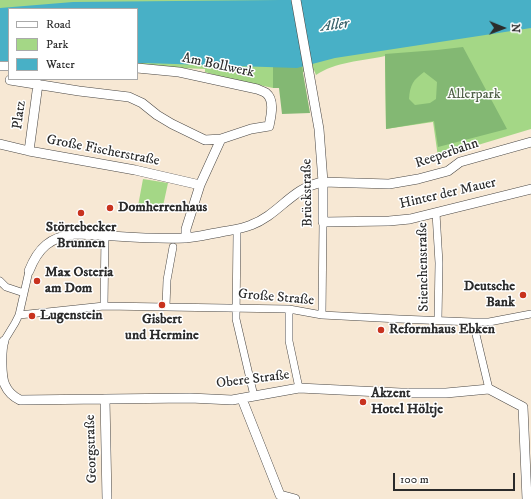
<!DOCTYPE html>
<html>
<head>
<meta charset="utf-8">
<style>
  body { margin:0 }
  #map { position:relative; width:531px; height:499px; overflow:hidden; background:#f7e8d4; font-family:"IM FELL DW Pica",serif }
  canvas { display:block }
  .legend { position:absolute; left:8px; top:8px; width:130px; height:72px; box-sizing:border-box; background:#fff; border:1px solid #aaa; margin:0; padding:5px 7px; list-style:none; font-size:12px; color:#2b2b2b }
  .legend li { display:flex; align-items:center; gap:8px; height:20px }
  .legend b { width:20px; border:1px solid #aaa }
  .north { position:absolute; left:483px; top:8px; width:40px; height:40px; -webkit-text-stroke:3px #fff; paint-order:stroke; rotate:91deg; font-size:11px; font-weight:700; line-height:16px; text-align:center; color:#2b2b2b }
  .north::after { content:''; display:block; margin:auto; width:14px; height:18px; background:#2b2b2b; clip-path:polygon(50% 0,100% 100%,50% 72%,0 100%) }
  .scale { position:absolute; left:393px; top:473px; width:122px; height:18px; box-sizing:border-box; border:2px solid #2b2b2b; border-top:0; padding-left:5px; font-size:12px; line-height:14px; white-space:nowrap; color:#2b2b2b; -webkit-text-stroke:3px #fff; paint-order:stroke }
</style>
</head>
<body>
<div id="map">
<canvas width="531" height="499"></canvas>
<ul class="legend">
<li><b style="height:5px;background:#fff"></b>Road</li>
<li><b style="height:11px;background:#a4d786"></b>Park</li>
<li><b style="height:11px;background:#48b0c6"></b>Water</li>
</ul>
<div class="north">N</div>
<div class="scale">100 m</div>
</div>
<script>
const ctx = document.querySelector('canvas').getContext('2d');
ctx.lineJoin = 'round';
function fill(path, color) {
  ctx.fillStyle = color;
  ctx.fill(path, 'evenodd');
}
function strokePath(path, color, width, dash) {
  ctx.strokeStyle = color;
  ctx.lineWidth = width;
  ctx.lineCap = dash ? 'butt' : 'round';
  ctx.setLineDash(dash || []);
  ctx.stroke(path);
}
function drawText(font, color, halo, rows, align = 'center') {
  ctx.font = font + ' "IM FELL DW Pica",serif';
  ctx.lineWidth = 3;
  ctx.setLineDash([]);
  ctx.textBaseline = 'middle';
  ctx.strokeStyle = halo;
  ctx.fillStyle = color;
  for (const [text, x, y, turn = 0] of rows) {
    ctx.save();
    ctx.translate(x, y);
    ctx.rotate((+turn || 0) * Math.PI / 180);
    ctx.textAlign = isNaN(turn) ? turn : align;
    if (halo) ctx.strokeText(text, 0, 0);
    ctx.fillText(text, 0, 0);
    ctx.restore();
  }
}
const green = new Path2D(`
  M0,0H531V129L438,157L433,122L386,129L385,56C362,61 335,62 316,75L314,70L292,74L273,73V88L226,78L205,72V69L137,66V9H9L0,66Z
  M143,179L168,183L163,206H138Z`);
const forest = new Path2D(`
  M463,47L507,129L438,147L434,121L386,129L385,54L437,50ZM424,72L437,82L436,99L430,103L415,105L409,99C410,85 413,80 424,72Z
  M273,67H302L310,113L282,114L279,88H273Z`);
const water = new Path2D(`
  M280,0H531V28L335,58L297,68L144,63H137V9H9V63H0V8L73,2Z`);
const pedestrian = new Path2D(`
  M436,213L439,263L438,320
  M237,234L236,319L254,396
  M0,281L6,287L24,293
  M104,306L105,235
  M166,306L167,280L173,247
  M289,309V341L299,388
  M19,315L104,306L289,309L322,315L399,319L473,322H489L531,314
  M322,315L323,222
  M473,322L489,389
  M4,341L15,323L19,315L29,271`);
const minor = new Path2D(`
  M296,0L319,129L323,182V222L389,221L410,219L531,189
  M0,66H9
  M10,80L79,91L129,97L142,103L157,115L172,124L205,140L221,139L251,129L269,126C271,116 275,100 266,93C263,91 259,90 257,89L179,72L137,68
  M0,144L29,151L135,170L200,185
  M29,151L38,84
  M186,238V229L200,185L221,139
  M29,271C38,248 50,237 75,234C111,235 149,240 185,238C197,237 209,234 221,232C231,230 242,229 251,225C280,214 291,188 323,182L389,184L418,179L448,171L460,162L531,142
  M4,341C1,349 1,377 5,385C8,392 14,397 20,400L190,398L232,400L299,388L401,393H446L489,389L523,407
  M105,399L107,499
  M242,399L280,495L295,499
  M523,407L527,499`);
const markers = [
  [110,208,4,"#c8321e"],
  [81,213,4,"#c8321e"],
  [37,281,4,"#c8321e"],
  [523,295,4,"#c8321e"],
  [162,305,4,"#c8321e"],
  [32,316,4,"#c8321e"],
  [381,330,4,"#c8321e"],
  [363,402,4,"#c8321e"]
];
const streetNames = [
  ["Am Bollwerk",218,66,12],
  ["Platz",20,115,-82],
  ["Große Fischerstraße",103,151,11],
  ["Reeperbahn",447,154,-19],
  ["Brückstraße",308,193,-91],
  ["Hinter der Mauer",448,194,-13],
  ["Stienchenstraße",424,267,-91],
  ["Große Straße",276,298,5],
  ["Obere Straße",253,380,-7],
  ["Georgstraße",92,449,-92]
];
const parkNames = [
  ["Allerpark",474,95]
];
const poiNames = [
  ["Domherrenhaus",118,208],
  ["Störtebecker",81,228,"center"],
  ["Brunnen",81,244,"center"],
  ["Max Osteria",45,273],
  ["am Dom",45,289],
  ["Deutsche",515,287,"right"],
  ["Bank",515,303,"right"],
  ["Lugenstein",40,316],
  ["Gisbert",162,320,"center"],
  ["und Hermine",162,336,"center"],
  ["Reformhaus Ebken",389,330],
  ["Akzent",371,394],
  ["Hotel Höltje",371,410]
];
const waterNames = [
  ["Aller",335,26,-7]
];
fill(green, '#a4d786');
fill(forest, '#83b873');
fill(water, '#48b0c6');
strokePath(pedestrian, '#4a4744', 8);
strokePath(minor, '#4a4744', 10);
strokePath(pedestrian, '#fff', 7);
strokePath(minor, '#fff', 9);
for (const [x, y, r, color] of markers) {
  const dot = new Path2D();
  dot.arc(x, y, r, 0, 2 * Math.PI);
  ctx.fillStyle = color;
  ctx.fill(dot);
  strokePath(dot, '#fff', 1.5);
}
drawText('14px', '#2b2b2b', '#fff', streetNames);
drawText('14px', '#4f5f46', '#fff', parkNames);
drawText('bold 14px', '#2b2b2b', '#fff', poiNames, 'left');
drawText('italic 15px', '#376069', '#fff', waterNames);
</script>
</body>
</html>
